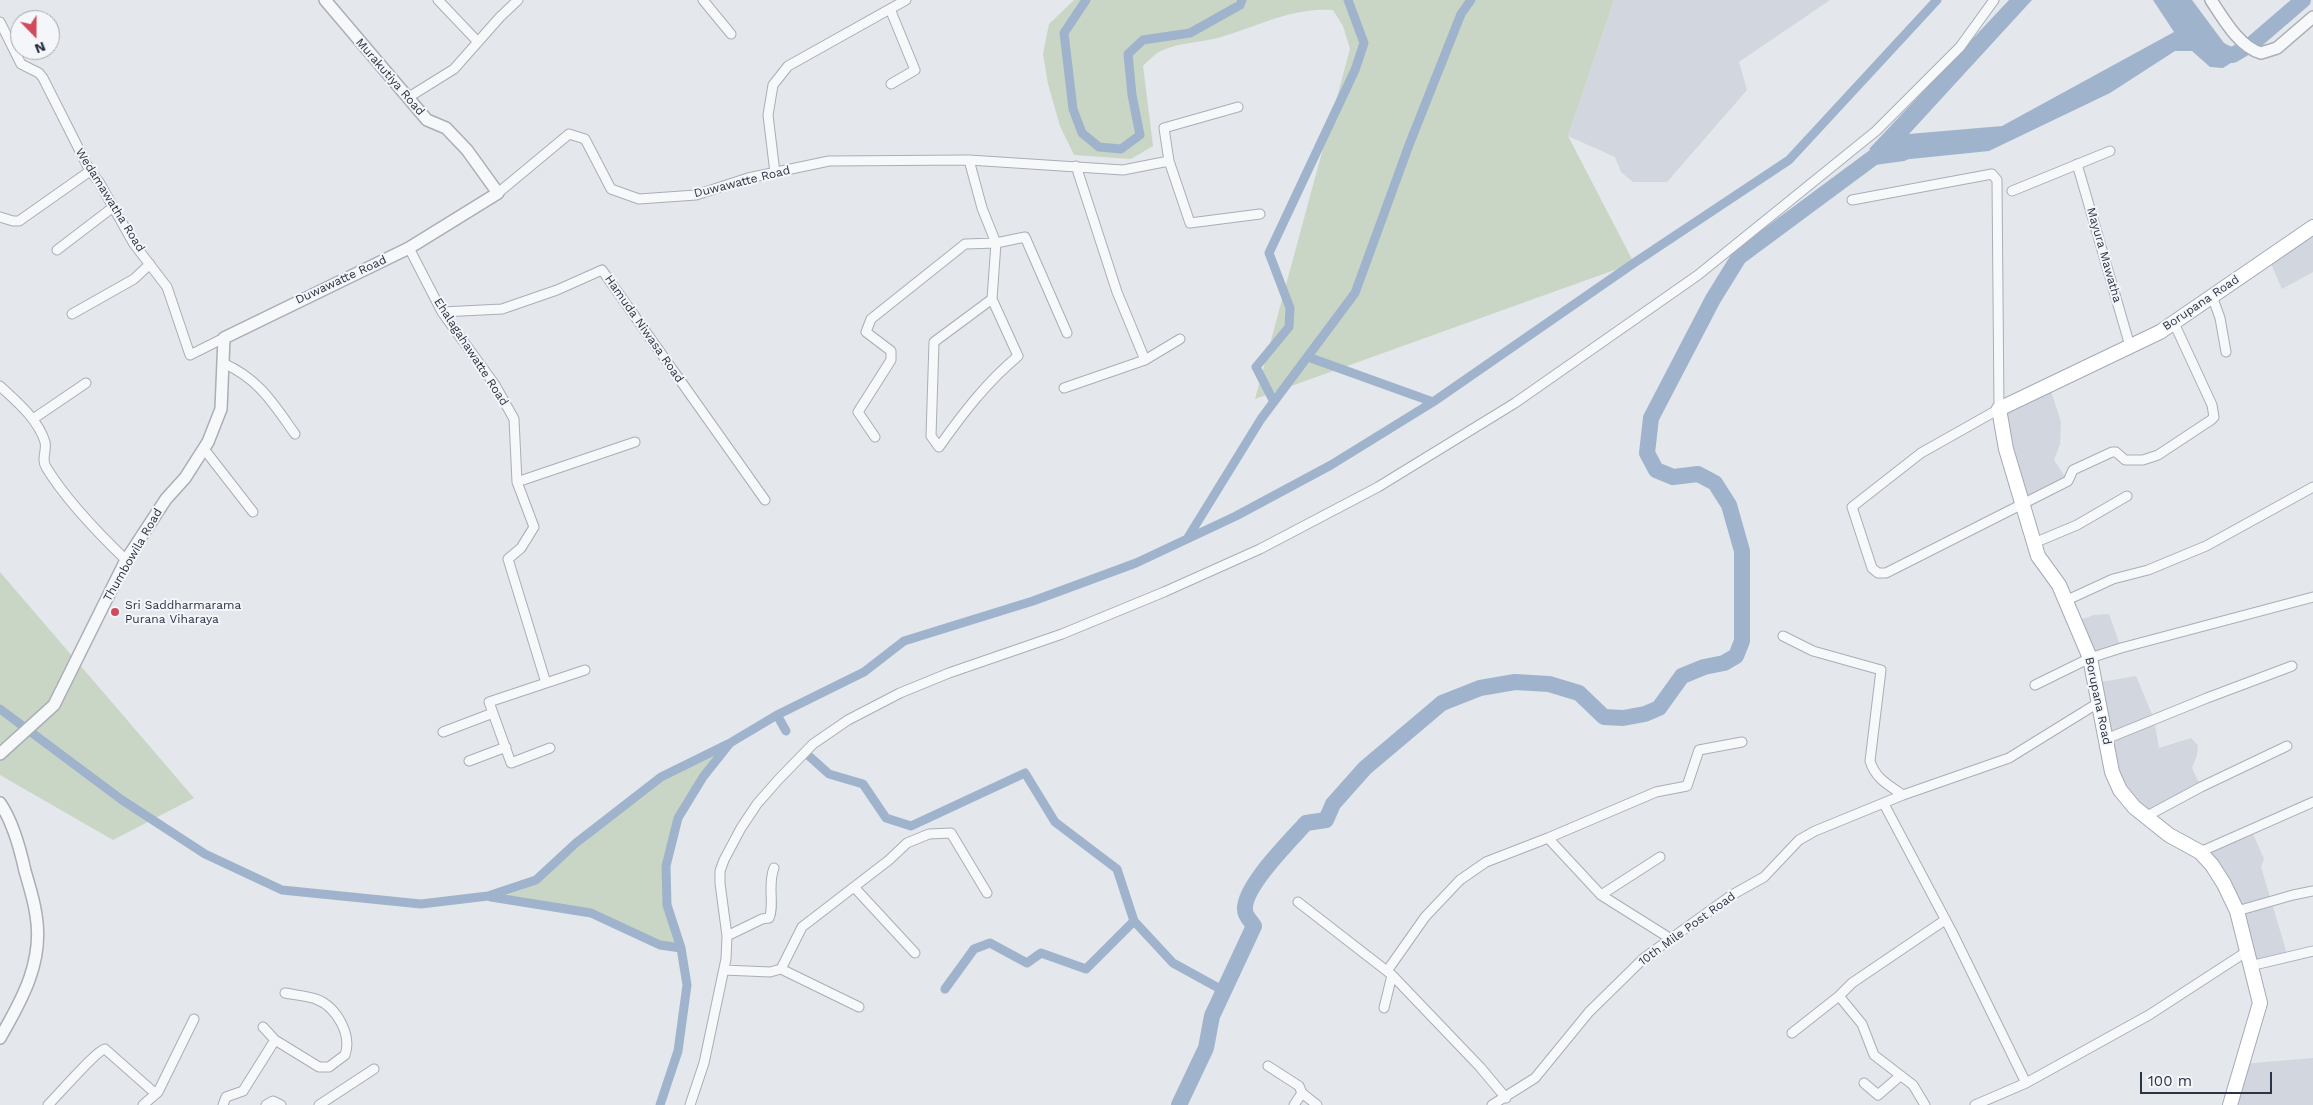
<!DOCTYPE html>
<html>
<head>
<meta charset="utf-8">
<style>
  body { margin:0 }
  #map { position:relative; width:2313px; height:1105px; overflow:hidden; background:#e4e7ec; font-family:"Work Sans",sans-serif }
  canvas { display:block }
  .north { position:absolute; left:10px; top:10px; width:50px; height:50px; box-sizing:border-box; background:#f4f6f9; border:1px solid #a4a8b1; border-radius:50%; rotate:158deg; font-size:14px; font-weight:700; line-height:20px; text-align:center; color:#2b3445 }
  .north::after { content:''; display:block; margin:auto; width:18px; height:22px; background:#d1495b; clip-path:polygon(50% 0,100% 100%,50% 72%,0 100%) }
  .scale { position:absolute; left:2140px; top:1072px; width:132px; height:22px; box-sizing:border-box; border:2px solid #2b3445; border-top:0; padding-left:6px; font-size:15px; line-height:18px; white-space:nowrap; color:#2b3445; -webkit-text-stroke:4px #f4f6f9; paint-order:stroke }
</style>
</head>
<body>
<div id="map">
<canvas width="2313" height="1105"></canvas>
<div class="north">N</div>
<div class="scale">100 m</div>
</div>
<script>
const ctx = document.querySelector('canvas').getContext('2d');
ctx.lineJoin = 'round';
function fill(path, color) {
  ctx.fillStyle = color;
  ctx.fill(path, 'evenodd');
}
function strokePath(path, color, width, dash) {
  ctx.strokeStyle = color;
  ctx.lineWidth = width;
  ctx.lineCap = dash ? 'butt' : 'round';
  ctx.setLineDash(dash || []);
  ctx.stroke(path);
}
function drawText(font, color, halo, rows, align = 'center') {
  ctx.font = font + ' "Work Sans",sans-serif';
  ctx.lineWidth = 4;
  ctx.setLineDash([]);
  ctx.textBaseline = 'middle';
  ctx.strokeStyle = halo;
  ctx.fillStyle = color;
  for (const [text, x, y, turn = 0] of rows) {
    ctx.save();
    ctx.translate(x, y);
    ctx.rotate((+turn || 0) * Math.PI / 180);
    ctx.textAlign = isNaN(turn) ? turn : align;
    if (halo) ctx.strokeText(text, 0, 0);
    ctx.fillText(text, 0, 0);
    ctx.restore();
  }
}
const built = new Path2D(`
  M1614,0H1830L1739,62L1747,90L1667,182H1633L1621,172L1615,157L1568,136Z
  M2313,227V272L2282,289L2268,257Z
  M2051,391L2061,422L2060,444L2054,460L2068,481L2022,505L1999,409Z
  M2109,614L2121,648L2090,658L2080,620L2094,615Z
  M2136,676L2154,719L2159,748L2191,738L2198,745L2197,755L2192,768L2201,787L2147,816L2120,790L2095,683Z
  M2251,829L2264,859L2261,867L2288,957L2250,966L2240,923L2200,852Z
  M2313,1058V1105H2230L2241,1064Z`);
const green = new Path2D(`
  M1074,0H1614L1568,136L1634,263L1255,399L1350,49L1343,26L1333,10C1293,7 1258,26 1221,37C1201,43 1176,42 1157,53C1152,57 1147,62 1143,66L1153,146L1131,159L1074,155L1060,126L1048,84L1043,54L1049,24Z
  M0,572L194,798L113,840L0,775Z
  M716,753L675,818L663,865L664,904L677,945L659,942L592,911L504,896L536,884L596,832L662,780Z`);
const water = new Path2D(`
  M2009,0H2032L1909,134L2002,126L2174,32L2153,0H2192L2224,43L2245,54L2223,68L2210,67L2192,51H2175L2110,93L1989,151L1891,161L1869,149Z`);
const canal = new Path2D(`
  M1086,0L1064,33L1073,109L1082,133L1099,147L1121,149L1140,135L1132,95L1128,54L1143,40L1190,33L1240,5L1242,0
  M1308,357L1433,402
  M1274,402L1256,367L1289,327L1290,308L1269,253L1355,70L1364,43L1348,0
  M1187,539L1261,419L1355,293L1409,145L1461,14L1471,0
  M0,709L122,800L205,854L282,890L421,904L488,896L536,880L576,843L661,777L728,744
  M777,715L786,731
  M809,756L829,774L863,784L886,818L911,826L1025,773L1055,822L1117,869L1134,921L1173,963L1224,991
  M491,897L591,913L660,945L681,948
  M945,989L974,949L990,943L1027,963L1041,953L1086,969L1134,921
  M660,1105L678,1051L687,985L681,948L667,905L666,866L678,818L703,777L730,743L777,715L864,672L904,641L1033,601L1136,563L1236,516L1331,465L1433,402L1634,263L1789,160L1937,0`);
const river = new Path2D(`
  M2219,52L2233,55L2253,43L2303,0
  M1179,1105L1206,1048L1212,1016L1254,926C1251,921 1245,916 1245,910C1243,887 1290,841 1306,823L1326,820L1333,804L1365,768L1442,703L1480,688L1515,682L1549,684L1579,693L1604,717L1623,718L1645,714L1659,708L1682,676L1704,667L1724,663L1736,656L1742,641V551L1729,505L1715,483L1698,474L1673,477L1656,470L1647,453L1651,418L1713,299L1739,257L1874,157L1903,153`);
const minor = new Path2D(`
  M438,0L478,42
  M703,0L731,34
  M890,9L915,70L891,84
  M0,22L21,64L39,73L43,78L90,171L99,182L134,244L167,287L190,355L224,338
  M409,97L454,69L500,17L518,0
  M1238,107L1164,128L1169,161L1190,223L1260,214
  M969,160L982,208L996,243L992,299L934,342L931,436L939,447C963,413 986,383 1018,356L992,299
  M2077,164L2130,346
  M775,173L768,115L773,85L788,66L906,0
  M2012,191L2110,151
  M498,193L569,134L585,139L611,189L639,199L696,195L748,178L829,161L969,160L1123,170L1169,161
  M1852,200L1992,174L1997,180L1999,409L1921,453L1852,507L1872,568L1878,573H1886L2068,481L2073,470L2112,452H2116L2125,460H2143L2158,455L2211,420L2214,417L2212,405L2174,323
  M0,217L13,221H19L90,171
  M409,248L442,312L495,385L514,419L517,482L534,527L521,548L508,559L546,683
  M57,250L112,208
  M2212,296L2220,318L2226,352
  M442,312L502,309L557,290L602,270L765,500
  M72,314L134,279L150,264
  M1145,360L1180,339
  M223,363C259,379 273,403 295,434
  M0,386C17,402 38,419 45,442C47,451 41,459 46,467C66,500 99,534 126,560
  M1064,388L1145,360L1117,292L1076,166
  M33,419L86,383
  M875,437L858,412L891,360V351L866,332L871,319L965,244L996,243L1025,237L1067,333
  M204,449L253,512
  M517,482L635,442
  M2034,543L2077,525L2127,496
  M2065,601L2113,579L2148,570L2206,546L2313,487
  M1783,636L1813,651L1881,670L1870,761C1875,778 1888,785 1903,795
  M2035,685L2090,658L2121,648L2313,597
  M443,732L493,713
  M2106,739L2207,698L2292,666
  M550,748L511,763L489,702L585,670
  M469,761L506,747
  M1884,804L1952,932L2026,1083
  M2147,816L2201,787L2287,746
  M2200,852L2313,802
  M854,887L915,953
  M1601,895L1660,857
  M1298,902L1392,975L1480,1067L1506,1098
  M2237,911L2293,895L2313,891
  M727,936L762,919L769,918C775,906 767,885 774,868
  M1671,939L1601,895L1548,838L1656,792L1687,786L1699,750L1742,742
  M2250,966L2313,951
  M781,969L802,927L889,860L907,843L929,834L951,833L987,893
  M724,970L770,972L781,969L859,1007
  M1387,971L1425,917L1460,880L1486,862L1548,838
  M1839,996L1862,1024L1874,1055L1913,1085L1925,1105
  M1384,1008L1392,975
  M263,1027L275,1040L319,1067H329L345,1055C352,1035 337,1007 316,999C307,996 295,995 285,993
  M1792,1033L1839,996L1852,983L1945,920
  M1268,1066L1299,1086L1302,1093
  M1864,1083L1878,1095L1900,1076
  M48,1105C58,1095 97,1050 105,1049L156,1094
  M143,1105L158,1092L194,1019
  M223,1105L226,1097L243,1091L275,1040
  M266,1105L273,1101L281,1105
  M319,1105L374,1069
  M690,1105L704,1063L726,959L727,936L720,883V871L724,860L741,828L757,804L778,780L813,744L848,720L900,693L949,673L1062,634L1164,592L1260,549L1378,487L1515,403L1698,275L1876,131L1960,47L1994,0
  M1294,1105L1302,1093L1317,1105
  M1492,1105L1535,1078L1589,1012L1644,958L1732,895L1764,877L1799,840L1815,831L1903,795L2009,758L2098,703
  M1975,1105L2026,1083L2149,1015L2246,952`);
const tertiary = new Path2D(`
  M2211,0C2223,18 2239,47 2261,53L2277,48L2313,17
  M0,754L54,705L126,560L166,499L185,478L208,442L221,409L224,338L409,248L498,193L467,150L446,128L427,120L325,0
  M0,803C13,822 20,848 25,871C29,885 34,900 36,915C44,961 22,1000 0,1038`);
const primary = new Path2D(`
  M2230,1105L2260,1003L2237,911L2224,884L2212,865L2200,852L2169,835L2134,807L2120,790L2112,772L2090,658L2059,585L2038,556L2006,449L1999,409L2160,332L2313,227`);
const markers = [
  [115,612,5,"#d1495b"]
];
const streetNames = [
  ["Murakutiya Road",390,77,49],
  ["Duwawatte Road",742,182,-14],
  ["Wedamawatha Road",110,200,58],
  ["Mayura Mawatha",2104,255,74],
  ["Duwawatte Road",341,280,-25],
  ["Borupana Road",2201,303,-34],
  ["Hamuda Niwasa Road",644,329,55],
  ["Ehalagahawatte Road",471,352,57],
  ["Thumbowila Road",133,555,-60],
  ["Borupana Road",2098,701,78],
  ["10th Mile Post Road",1687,929,-36]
];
const poiNames = [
  ["Sri Saddharmarama",125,605],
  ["Purana Viharaya",125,619]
];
fill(built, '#d2d6de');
fill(green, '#c9d6c5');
fill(water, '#9fb4cc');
strokePath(canal, '#9fb4cc', 9);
strokePath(river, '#9fb4cc', 16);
strokePath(minor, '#a9aeb7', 11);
strokePath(tertiary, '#a9aeb7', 14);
strokePath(primary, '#a3abb8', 16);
strokePath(minor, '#f7f8fa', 9);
strokePath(tertiary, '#f7f8fa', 11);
strokePath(primary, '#fff', 14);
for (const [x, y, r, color] of markers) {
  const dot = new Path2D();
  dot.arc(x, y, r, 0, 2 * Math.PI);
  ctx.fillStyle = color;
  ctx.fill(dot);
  strokePath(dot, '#f4f6f9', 2);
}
drawText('12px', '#2b3445', '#f4f6f9', streetNames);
drawText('12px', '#2b3445', '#f4f6f9', poiNames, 'left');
</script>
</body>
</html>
